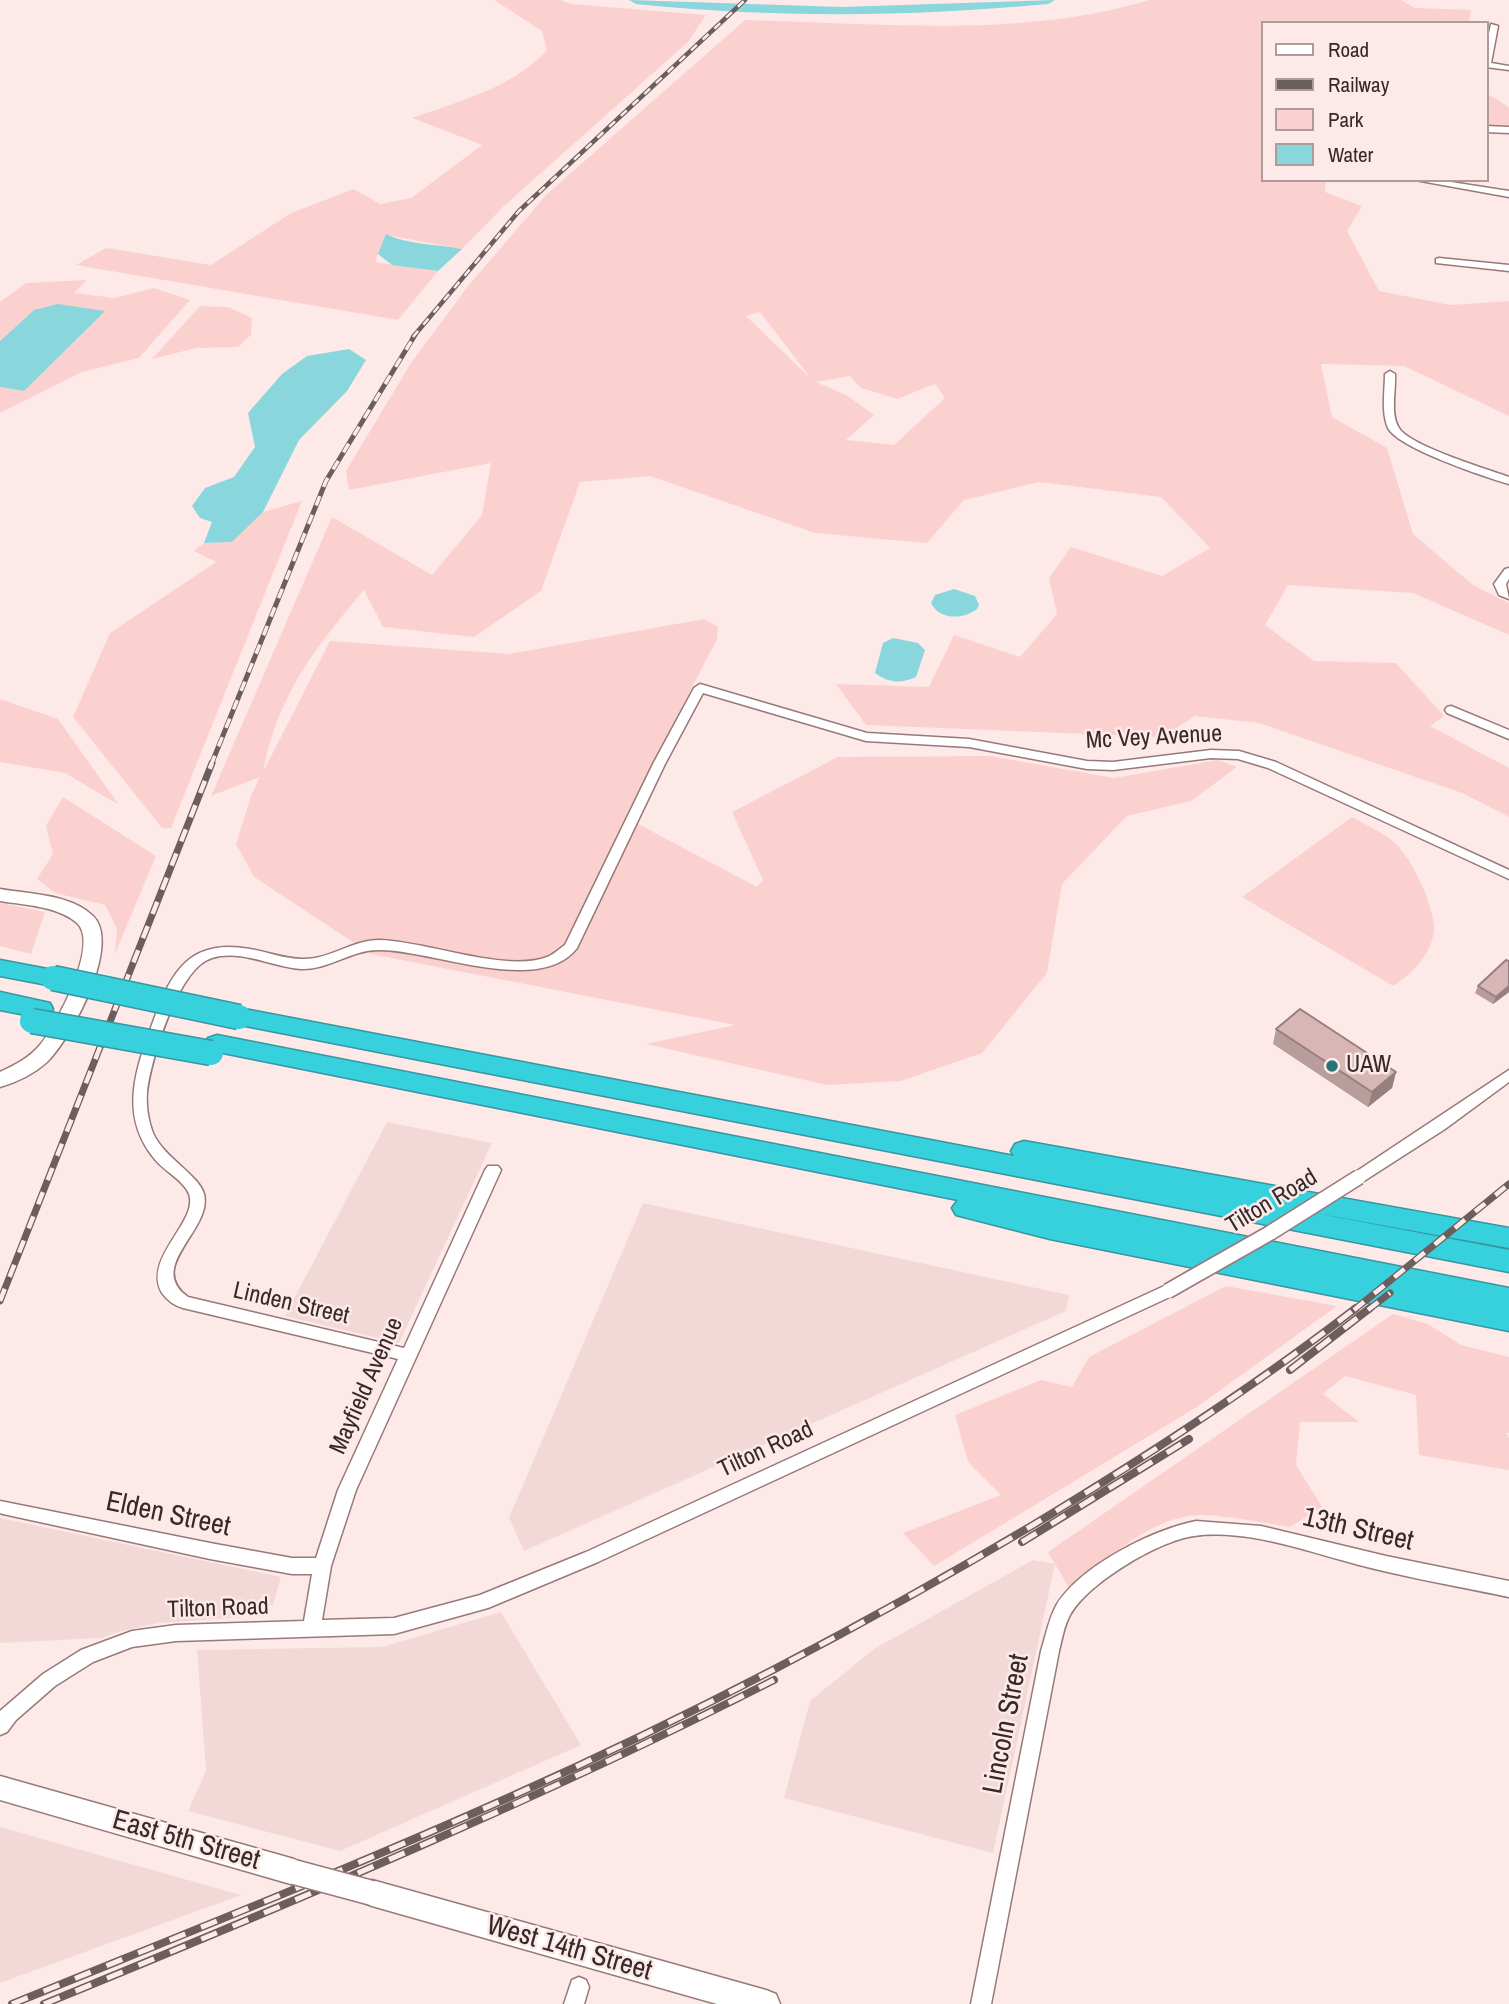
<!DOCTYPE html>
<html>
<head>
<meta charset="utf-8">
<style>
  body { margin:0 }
  #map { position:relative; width:1509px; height:2004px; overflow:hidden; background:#fee9e9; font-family:"Archivo Narrow",sans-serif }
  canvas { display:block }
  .legend { position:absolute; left:1261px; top:21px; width:228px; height:161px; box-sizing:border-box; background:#fee9e9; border:2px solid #ae9c9c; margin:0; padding:9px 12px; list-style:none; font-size:21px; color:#362929 }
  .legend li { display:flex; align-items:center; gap:14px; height:35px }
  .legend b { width:35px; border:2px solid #ae9c9c }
</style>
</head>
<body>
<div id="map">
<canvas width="1509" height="2004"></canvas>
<ul class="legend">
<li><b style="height:9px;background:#fff"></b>Road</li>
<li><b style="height:9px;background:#6d5e5e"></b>Railway</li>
<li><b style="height:19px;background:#fbd1d0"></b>Park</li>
<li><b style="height:19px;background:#89d6dd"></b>Water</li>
</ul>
</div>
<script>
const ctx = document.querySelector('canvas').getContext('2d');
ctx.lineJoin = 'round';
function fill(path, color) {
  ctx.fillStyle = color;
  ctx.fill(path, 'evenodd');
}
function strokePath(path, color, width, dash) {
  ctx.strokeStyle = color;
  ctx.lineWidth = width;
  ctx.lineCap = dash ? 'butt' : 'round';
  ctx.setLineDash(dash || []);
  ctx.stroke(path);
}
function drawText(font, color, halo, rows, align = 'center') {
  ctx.font = font + ' "Archivo Narrow",sans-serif';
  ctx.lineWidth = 5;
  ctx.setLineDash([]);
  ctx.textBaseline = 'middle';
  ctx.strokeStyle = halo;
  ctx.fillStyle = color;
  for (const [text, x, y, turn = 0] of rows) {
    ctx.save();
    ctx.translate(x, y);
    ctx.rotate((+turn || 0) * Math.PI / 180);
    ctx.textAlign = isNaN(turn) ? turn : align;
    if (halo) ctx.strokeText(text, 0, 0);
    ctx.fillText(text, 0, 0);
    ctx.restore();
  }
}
const built = new Path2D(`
  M387,1122L492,1143L399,1343L285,1316Z
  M643,1203L1069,1295L1066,1311L524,1551L509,1518Z
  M0,1518L281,1577L273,1605L230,1618L158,1623L118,1632L101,1638L0,1643Z
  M1033,1560L1055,1564L993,1853L784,1798L810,1701L874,1649Z
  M501,1612L581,1745L340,1851L188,1811L206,1771L197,1650L382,1647Z
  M0,1827L241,1895L0,1983Z`);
const green = new Path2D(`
  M494,0H560L571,4L706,15L688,42L504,206L462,249L386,235L375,262L438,271L398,320L76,265L106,248L211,265L291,213L354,189L380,204L411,198L482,145L412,118C460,101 512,88 547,50L542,31Z
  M1149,0H1401L1415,8L1471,10L1469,23H1262V180H1326L1325,192L1362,206L1347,231L1379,291L1450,305L1509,301V416L1404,366L1321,364L1332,417L1387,448L1413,534L1473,585L1509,603V635L1413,593L1288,585L1265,625L1314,661L1396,663L1444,716L1430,726L1509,768V817L1462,793L1259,723L1195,716L1162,737L866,725L836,684L929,687L954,635L1020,657L1057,614L1049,578L1071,547L1162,576L1210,548L1161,497L1039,482L964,500L927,543L815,533L650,476L580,482L541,591L474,637L383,627L364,590C315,648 278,694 263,772L330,641L509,654L704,619L718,627L717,639L625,817L757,887L763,880L732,812L838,757L990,756L1114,778L1218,760L1237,767L1191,801L1127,816L1062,884L1047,973L982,1053L901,1081L827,1085L646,1044L735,1025L371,954L254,877L236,844L251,796L260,777L211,796L332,517L432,575L482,515L491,463L349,490L346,471L411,363L468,286L547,194L745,20C878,23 1020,39 1149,0ZM760,312L809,376V377L746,316ZM850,376L861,388L897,399L935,384L945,398L894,445L846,440L874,415L848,396L816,382Z
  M1486,93L1509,107V127L1486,128Z
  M87,280L74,293L115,298L154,288L190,300L139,358L82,372L0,413V387L24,391L34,310L0,341V302L26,283Z
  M200,306L228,307L252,318L251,335L238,347L196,348L152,359Z
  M302,501L171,828H162L73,717L110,633L216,562L194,551L204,543L232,542L263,512Z
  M0,699L58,719L119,805L65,773L0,762Z
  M63,797L156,856L115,954L117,929L105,905L55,893L37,879L53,854L46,826Z
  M1352,817C1366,825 1382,832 1394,842C1413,860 1431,900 1434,925C1436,949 1412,975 1393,986L1242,897Z
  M0,903L45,912L31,954L0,946Z
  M1226,1286L1337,1306L1197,1407L934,1566L903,1533L1001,1495L968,1462L955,1415L1041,1380L1072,1387L1089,1357Z
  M1393,1314L1428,1324L1461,1345L1509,1357V1433H1506L1509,1438V1470L1419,1455L1416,1395L1345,1376L1323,1394L1359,1422H1300L1296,1465L1322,1507L1290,1527C1264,1523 1214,1512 1188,1516C1145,1523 1103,1562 1069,1588L1048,1552Z`);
const water = new Path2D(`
  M386,234C408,245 437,244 462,249L438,271L392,265L378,254Z
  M58,304L105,311L24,391L0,387V341L34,310Z
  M349,349L366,360L347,391L299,440L263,512L232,542L204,543L212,522L200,518L192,506L205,488L234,477L255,447L248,413L282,374L307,356Z
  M954,589L975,596L979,605L977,609C963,620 939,620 931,603L935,595Z
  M893,638L918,643L925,650L916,677C901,684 889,683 875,673L883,643Z`);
const river = new Path2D(`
  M629,0L842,7L1055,0L1048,4C910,17 774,18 636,4Z`);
const street = new Path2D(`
  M1491,24L1498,26L1491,63L1509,66V70L1486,67V47Z
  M1486,126L1509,127V133L1486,132Z
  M1415,180H1438L1509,191V197Z
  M1439,258L1509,265V271L1436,263V259Z
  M1390,371L1395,374C1396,390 1390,414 1399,428C1410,446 1487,469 1509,477V484C1485,477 1398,448 1388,428C1381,412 1385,391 1385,374Z
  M1509,568V579L1506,584L1509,599L1499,595L1494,584L1505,569Z
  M700,684L867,733L969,739L1087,761L1113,762L1211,750L1239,751L1276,762L1509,870V879L1268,768L1238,759L1211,758L1113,770L1087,769L969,747L866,741L703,693L665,764L577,948C539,997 431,949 378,950C351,950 329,970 301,969C272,967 242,949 212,958C178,968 151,1059 147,1092C146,1106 148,1120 153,1133C164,1158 199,1175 204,1194C213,1230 145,1266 188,1297L404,1348L485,1170L488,1166H498L501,1170L356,1490L331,1566L322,1620L394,1618L480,1595L586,1552L1162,1287L1168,1285L1174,1287L1176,1291L1174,1295L598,1562L488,1608L394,1634L176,1641L132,1647L93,1662L55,1686L16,1720L7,1732L0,1735V1711L43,1674L81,1650L132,1631L176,1625L304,1621L312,1574H292L210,1559L3,1514L0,1513V1501L210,1543L292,1558H316L338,1490L398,1359L183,1308C175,1306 167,1300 162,1293C141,1256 205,1218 187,1190C179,1177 162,1170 153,1157C119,1114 136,1068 153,1022C171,971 190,938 250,949C268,952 285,959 302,959C329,960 352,940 379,940C426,941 507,973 547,957C553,955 559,949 565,945L653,764L694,688Z
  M1451,706L1509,730V739L1447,713L1445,710L1447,707Z
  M1509,1070V1082L1445,1129L1364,1181H1354L1351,1177L1354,1173Z
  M1196,1521L1261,1526L1386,1556L1509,1581V1597C1462,1587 1414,1579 1367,1567C1314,1554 1249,1528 1194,1536C1158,1541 1088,1583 1070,1615C1064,1626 1062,1639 1059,1651L991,2004H971L1041,1651C1046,1635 1049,1618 1057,1604C1082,1565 1152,1530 1196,1521Z
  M579,1977L586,1980L589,1987L584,2004H564L572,1980Z`);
const secondary = new Path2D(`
  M0,889C28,894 71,894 93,916C122,944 71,1039 47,1062C34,1074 17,1082 0,1087V1072C15,1065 29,1058 40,1045C56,1026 100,944 77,923C58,906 24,905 0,901Z
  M0,1776L294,1859L303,1863L307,1872L303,1881L294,1885L0,1800Z
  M372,1880L766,1990L776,1994L780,2004H717L372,1906L362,1902L359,1893L362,1884Z`);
const highway = new Path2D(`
  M0,960L53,970L62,972L65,978L62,984L53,986L0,976Z
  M0,992L50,1003L53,1009L50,1015L41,1018L0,1010Z
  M239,1008L1014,1156L1011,1151L1015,1144L1024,1141L1509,1228V1248L1304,1211L1509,1250V1272L230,1023L227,1017L230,1011Z
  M217,1035L1509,1288V1331L1050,1239L956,1215L952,1208L958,1200L208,1050L205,1044L208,1038Z`);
const railFar3 = new Path2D(`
  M413,337L519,211L745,0`);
const railFar2 = new Path2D(`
  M211,765L326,481L415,335`);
const railFar1 = new Path2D(`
  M0,1301L212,763
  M1354,1310L1509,1184
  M1368,1310L1390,1293`);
const rail = new Path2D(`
  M1290,1370L1370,1308
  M1022,1542L1189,1439
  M12,2004C179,1936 347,1870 512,1796C691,1716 865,1625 1033,1525C1144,1458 1253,1388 1356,1308
  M44,2004C291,1903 536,1801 774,1680`);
const streetBridge = new Path2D(`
  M1168,1291L1270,1233L1359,1177`);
const secondaryBridge = new Path2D(`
  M294,1872L372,1893`);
const highwayBridge = new Path2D(`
  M53,978L239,1017
  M32,1021L211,1053`);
const wall = new Path2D(`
  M1509,961V992L1493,1004L1475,993L1478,986Z
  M1276,1029L1396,1072L1392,1088L1368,1107L1273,1044Z`);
const shadedWall = new Path2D(`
  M1509,986V992L1493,1004L1496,997Z
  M1396,1072L1392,1088L1368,1107L1372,1092Z`);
const building = new Path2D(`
  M1506,960L1509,961V986L1496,997L1478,986Z
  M1300,1009L1396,1072L1372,1092L1276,1029Z`);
const markers = [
  [1332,1066,7,"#287279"]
];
const streetNames = [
  ["Mc Vey Avenue",1154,738,-3],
  ["Tilton Road",1272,1202,-31],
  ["Linden Street",291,1304,13],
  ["Mayfield Avenue",367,1386,-66],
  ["Tilton Road",766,1450,-25],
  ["Tilton Road",218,1609,-2]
];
const poiNames = [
  ["UAW",1346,1066]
];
const nearStreetnames = [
  ["Elden Street",168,1515,12],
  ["13th Street",1358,1530,13],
  ["Lincoln Street",1007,1724,-79],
  ["East 5th Street",186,1841,16],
  ["West 14th Street",569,1949,16]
];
fill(built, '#f2d9d8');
fill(green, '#fbd1d0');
fill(water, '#89d6dd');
fill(river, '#89d6dd');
strokePath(street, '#977978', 3);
strokePath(secondary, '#977978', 3);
strokePath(highway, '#37969e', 3);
fill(street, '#fff');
fill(secondary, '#fff');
fill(highway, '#37d0dd');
strokePath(railFar3, '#6d5e5e', 4.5);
strokePath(railFar2, '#6d5e5e', 5);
strokePath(railFar1, '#6d5e5e', 7);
strokePath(rail, '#6d5e5e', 8);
strokePath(railFar3, '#fee9e9', 2.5, [8]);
strokePath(railFar2, '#fee9e9', 3.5, [10]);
strokePath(railFar1, '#fee9e9', 4.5, [13]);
strokePath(rail, '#fee9e9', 5, [17]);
strokePath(streetBridge, '#977978', 17, []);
strokePath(secondaryBridge, '#977978', 27, []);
strokePath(highwayBridge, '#37969e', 27, []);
strokePath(streetBridge, '#fff', 14);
strokePath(secondaryBridge, '#fff', 24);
strokePath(highwayBridge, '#37d0dd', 24);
fill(wall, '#b99d9c');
fill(shadedWall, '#967f7f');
fill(building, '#d7b6b5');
strokePath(building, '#967f7f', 2);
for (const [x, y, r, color] of markers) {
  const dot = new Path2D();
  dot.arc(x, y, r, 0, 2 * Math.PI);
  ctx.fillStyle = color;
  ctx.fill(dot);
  strokePath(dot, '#fee9e9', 2.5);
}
drawText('24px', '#362929', '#fee9e9', streetNames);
drawText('24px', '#362929', '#fee9e9', poiNames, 'left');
drawText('28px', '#362929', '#fee9e9', nearStreetnames);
</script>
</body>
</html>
